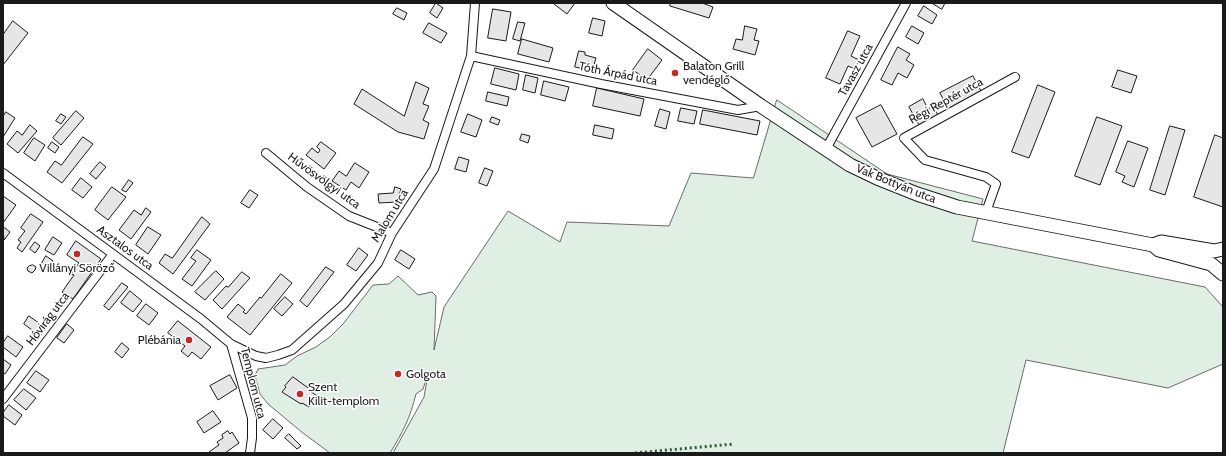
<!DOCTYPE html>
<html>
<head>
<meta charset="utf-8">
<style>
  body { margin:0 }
  #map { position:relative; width:1226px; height:456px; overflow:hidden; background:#fff; font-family:Cabin,sans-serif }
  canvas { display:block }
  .frame { position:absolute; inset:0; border:4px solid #1a1a1a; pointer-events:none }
</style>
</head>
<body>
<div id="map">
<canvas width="1226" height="456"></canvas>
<div class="frame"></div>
</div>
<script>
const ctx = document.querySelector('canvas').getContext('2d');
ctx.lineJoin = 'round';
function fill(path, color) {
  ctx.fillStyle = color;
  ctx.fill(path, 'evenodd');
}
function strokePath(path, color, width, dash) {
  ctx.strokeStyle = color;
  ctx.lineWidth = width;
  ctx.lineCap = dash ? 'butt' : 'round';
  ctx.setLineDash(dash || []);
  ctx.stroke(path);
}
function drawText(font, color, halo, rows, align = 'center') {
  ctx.font = font + ' Cabin,sans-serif';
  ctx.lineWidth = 3;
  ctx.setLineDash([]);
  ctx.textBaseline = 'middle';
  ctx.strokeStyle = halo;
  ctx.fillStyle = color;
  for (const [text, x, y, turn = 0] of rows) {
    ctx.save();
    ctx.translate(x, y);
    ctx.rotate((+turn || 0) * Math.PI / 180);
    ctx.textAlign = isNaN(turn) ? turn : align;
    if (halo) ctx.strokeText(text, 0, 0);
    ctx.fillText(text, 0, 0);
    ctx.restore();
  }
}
const green = new Path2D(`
  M777,100L887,174L983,199L972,241L1205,287L1223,307V364L1168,388L1026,360L1003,453H393L424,397L428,374L423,389L416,394C410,418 403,432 390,453H330L303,433L268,404L260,394L255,376L258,369L285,365L297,356L316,347L331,336L343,324L373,285L389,284L398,276L418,295L432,292L436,296L434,350L444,307L508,211L560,242L567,222L669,226L691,173L753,178Z`);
const building = new Path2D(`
  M436,3L443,8L437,18L430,13Z
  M555,3H575L567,14L554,4Z
  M671,3H702L713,7L709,18L670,6Z
  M932,3H945L942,9Z
  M924,6L937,15L932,24L918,16Z
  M397,8L407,13L404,20L393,14Z
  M493,9L511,12L506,41L488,38Z
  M593,18L605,21L602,36L589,33Z
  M13,21L28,33L3,65V35Z
  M518,22L525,23L520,41L513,39Z
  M429,23L447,33L441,43L423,33Z
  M745,26L757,29L754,40L759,41L755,55L733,49L736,39L742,40Z
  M912,26L924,33L918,44L906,37Z
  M848,31L860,36L851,56L859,60L855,69L848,66L840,84L826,78Z
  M522,39L553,48L549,62L518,54Z
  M898,47L910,54L906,60L914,65L907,78L898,73L892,85L881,80Z
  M648,49L662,60L647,80L633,70Z
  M579,51L585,52V55L596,58L592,71L575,67Z
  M495,68L519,74L516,90L491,84Z
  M1118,70L1137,76L1131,93L1112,87Z
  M526,75L538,78L535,93L523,90Z
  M973,76L981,91L948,109L940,93Z
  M544,81L569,87L565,101L541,95Z
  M416,82L429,88L423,104L429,106L423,120L429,123L424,139L398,132L354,104L362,89L404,116Z
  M1038,85L1055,92L1029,158L1012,152Z
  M597,88L644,99L640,116L593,106Z
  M488,92L509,97L507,106L486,101Z
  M923,99L928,109L933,106L938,115L919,125L909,107Z
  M881,105L897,134L872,147L856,118Z
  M681,108L697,111L694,124L678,121Z
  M660,109L670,112L666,129L655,126Z
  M703,110L760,121L757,135L700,124Z
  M76,111L84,118L61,145L53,138Z
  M6,112L15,118L3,137V117Z
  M61,114L66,117L61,124L56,121Z
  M468,114L482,120L476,137L461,132Z
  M492,117L500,120L498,125L490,122Z
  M1097,117L1122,126L1100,185L1075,176Z
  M30,125L37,131L18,153L7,144L17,131L22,135Z
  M595,125L614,129L612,139L593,135Z
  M1170,126L1185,130L1165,195L1150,190Z
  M522,134L530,136L528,143L520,140Z
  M1215,135L1223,138V207L1194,197Z
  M83,137L93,144L62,183L47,172L55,161L61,165Z
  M34,138L45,145L35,161L24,153Z
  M1128,141L1148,148L1134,187L1122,182L1125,176L1116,172Z
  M52,142L59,147L55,153L48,148Z
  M321,142L336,153L324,169L306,155L312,148L318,153L320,150L317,147Z
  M459,157L469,160L466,172L455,169Z
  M100,162L106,167L96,179L90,174Z
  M355,163L369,172L359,188L351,182L346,190L332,181L339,171L346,176Z
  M485,168L493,171L487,186L479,183Z
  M81,178L92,187L83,198L72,190Z
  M129,180L133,183L126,192L122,190Z
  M112,187L126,197L108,220L95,210Z
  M395,187L401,189L397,202L379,203L378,194L393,193Z
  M250,190L258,195L249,208L241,203Z
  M3,196L16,205L3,223Z
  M146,208L151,212L131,239L119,230L134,210L141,215Z
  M31,214L43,222L22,252L17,248L21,242L18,240L25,231L21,228Z
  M202,217L210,224L173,274L159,263L165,254L172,258Z
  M148,227L161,235L148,254L136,245Z
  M5,228L10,232L4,240L3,230Z
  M53,237L62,243L54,255L45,250Z
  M76,241L101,259L73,299L62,292L74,275L71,274L79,263L67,255Z
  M35,242L40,246L35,253L30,249Z
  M359,248L368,255L356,271L347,265Z
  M197,250L211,260L192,286L182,279L196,261L191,258Z
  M401,250L415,259L409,269L395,260Z
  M46,256L53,261L47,270L41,265Z
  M33,265L36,267L35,270L32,273L28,271L27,268L29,266Z
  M326,267L334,272L307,307L300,301Z
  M216,271L224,279L205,300L195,292Z
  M242,272L250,278L222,309L213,300L226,286L228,287Z
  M281,274L292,283L250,335L227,317L238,304L245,310L243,312L246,314L260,297L261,298Z
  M122,283L128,287L109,310L104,306Z
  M130,291L142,301L133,312L121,303Z
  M285,297L293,304L282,316L274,309Z
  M146,304L158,313L149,325L137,316Z
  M29,316L46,328L40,336L24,324Z
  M178,321L211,347L201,359L192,352L188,357L181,351L185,346L168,333Z
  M67,324L74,330L64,343L57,338Z
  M8,336L23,347L16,357L3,347V343Z
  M122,343L129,349L122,358L115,352Z
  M3,359L11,365L5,374L3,373Z
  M36,371L49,380L40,392L27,383Z
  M230,375L237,388L218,400L210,386Z
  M293,377L311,390L310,391L317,396L309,407L302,403L301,404L282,392L286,387L285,386Z
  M24,389L36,398L26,410L14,400Z
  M9,405L22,415L15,425L3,416V413Z
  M213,411L221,422L204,433L197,422Z
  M273,419L283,428L273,439L263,430Z
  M228,431L230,434L232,432L239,443L225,453H210L209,452L219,445L217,442L223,438L222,435Z
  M289,434L301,446L297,449L285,438Z`);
const street = new Path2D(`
  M471,56L601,84L738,110L761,106
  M826,149L906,3
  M266,153L307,187L349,216L392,233
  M3,173L201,319L231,344L256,356L266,358L278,355L292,350L344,304L378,263L392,233L434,169L471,56L475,3
  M986,212L996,184L986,177L925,160L904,138L1015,77
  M231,344L252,418V438L250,453
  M3,399L113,254`);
const primary = new Path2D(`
  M613,3L761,106L850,165L877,178L917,194L957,207L1153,245L1159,250L1211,264L1223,274
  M1153,245L1161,242L1214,251L1223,249`);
const hedge = new Path2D(`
  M635,453L734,444`);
const markers = [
  [675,73,4,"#c62828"],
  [77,254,4,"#c62828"],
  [189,340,4,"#c62828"],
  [398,374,4,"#c62828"],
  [300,394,4,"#c62828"]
];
const poiNames = [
  ["Balaton Grill",683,66],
  ["vendéglő",683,80],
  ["Villányi Söröző",77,268,"center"],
  ["Plébánia",181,340,"right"],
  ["Golgota",406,374],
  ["Szent",308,387],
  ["Kilit-templom",308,401]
];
const streetNames = [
  ["Tavasz utca",856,70,-61],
  ["Tóth Árpád utca",618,74,11],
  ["Régi Reptér utca",946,101,-29],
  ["Hűvösvölgyi utca",324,181,36],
  ["Vak Bottyán utca",896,184,22],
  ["Malom utca",390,216,-59],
  ["Asztalos utca",125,248,36],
  ["Hóvirág utca",48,319,-53],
  ["Templom utca",253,383,76]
];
fill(green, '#e0efe3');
strokePath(green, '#6a6a6a', 1);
fill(building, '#e6e6e6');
strokePath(building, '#1a1a1a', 1);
strokePath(street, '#1a1a1a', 10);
strokePath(primary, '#1a1a1a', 15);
strokePath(street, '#fff', 8);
strokePath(primary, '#fff', 13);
strokePath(hedge, '#2b5a34', 3, [2, 3]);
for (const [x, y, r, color] of markers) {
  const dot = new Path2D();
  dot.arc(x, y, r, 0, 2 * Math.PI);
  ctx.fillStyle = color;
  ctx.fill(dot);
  strokePath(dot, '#fff', 1.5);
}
drawText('12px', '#1a1a1a', '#fff', poiNames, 'left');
drawText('12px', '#1a1a1a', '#fff', streetNames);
</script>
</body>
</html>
